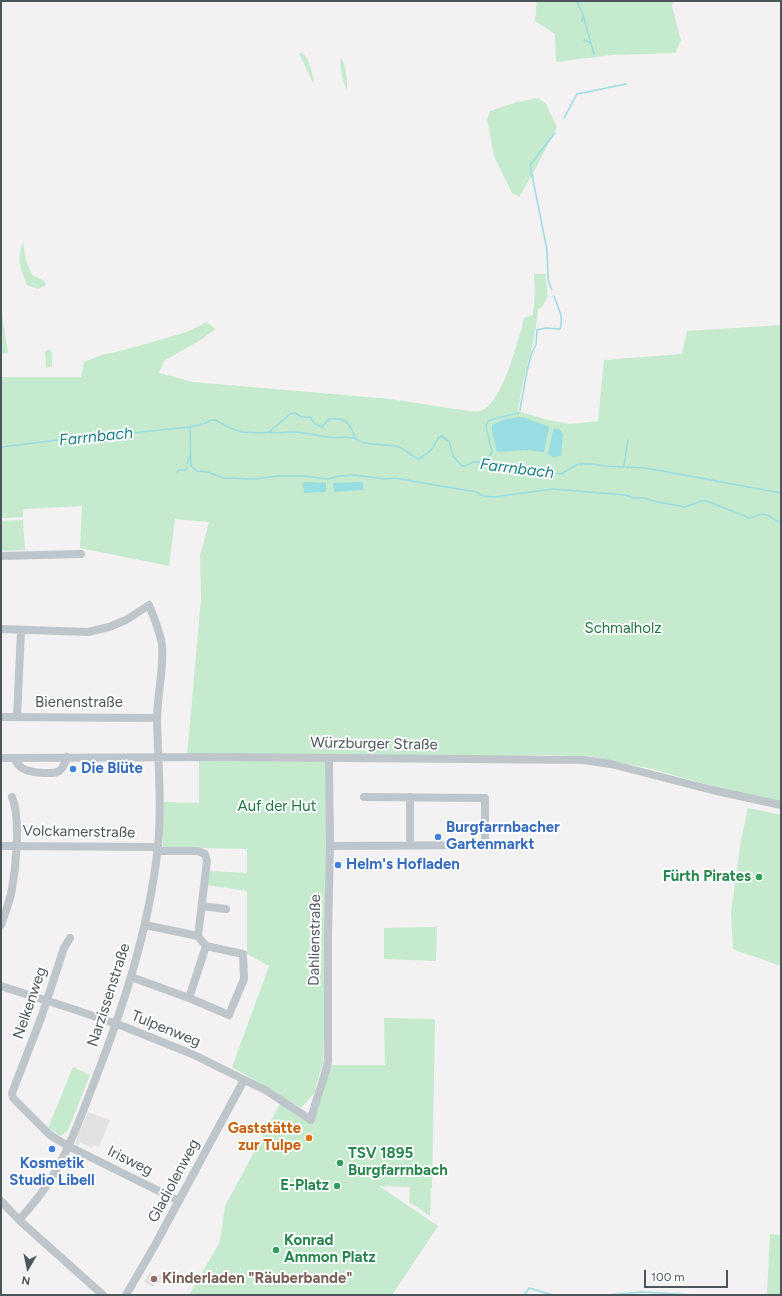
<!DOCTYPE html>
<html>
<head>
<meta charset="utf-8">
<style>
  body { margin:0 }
  #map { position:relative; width:782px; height:1296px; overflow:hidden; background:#f3f1f1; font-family:Figtree,sans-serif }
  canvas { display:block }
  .frame { position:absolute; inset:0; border:2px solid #4b565c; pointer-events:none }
  .north { position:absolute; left:8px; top:1248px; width:40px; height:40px; -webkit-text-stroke:3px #fff; paint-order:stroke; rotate:189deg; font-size:11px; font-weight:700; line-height:16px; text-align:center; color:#4b565c }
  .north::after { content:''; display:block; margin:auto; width:14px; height:18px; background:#4b565c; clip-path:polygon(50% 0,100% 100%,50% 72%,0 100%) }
  .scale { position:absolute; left:644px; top:1270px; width:84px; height:18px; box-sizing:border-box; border:2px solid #4b565c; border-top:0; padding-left:5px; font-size:12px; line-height:14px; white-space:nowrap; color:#4b565c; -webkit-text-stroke:3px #fff; paint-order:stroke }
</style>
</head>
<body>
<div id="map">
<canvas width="782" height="1296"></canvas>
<div class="frame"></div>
<div class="north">N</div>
<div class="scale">100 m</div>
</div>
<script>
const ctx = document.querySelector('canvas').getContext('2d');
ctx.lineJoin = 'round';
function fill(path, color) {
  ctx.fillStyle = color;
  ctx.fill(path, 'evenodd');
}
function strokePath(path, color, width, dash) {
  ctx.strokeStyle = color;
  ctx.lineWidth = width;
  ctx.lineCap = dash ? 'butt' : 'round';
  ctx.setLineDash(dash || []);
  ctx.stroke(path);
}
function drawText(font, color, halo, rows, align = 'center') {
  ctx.font = font + ' Figtree,sans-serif';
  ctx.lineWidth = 4;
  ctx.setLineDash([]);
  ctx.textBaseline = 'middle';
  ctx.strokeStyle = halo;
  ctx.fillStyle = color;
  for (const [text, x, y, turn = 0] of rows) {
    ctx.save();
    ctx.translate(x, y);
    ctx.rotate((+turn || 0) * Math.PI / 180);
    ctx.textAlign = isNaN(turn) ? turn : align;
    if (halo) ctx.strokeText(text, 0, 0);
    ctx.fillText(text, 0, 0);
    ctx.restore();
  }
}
const education = new Path2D(`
  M88,1112L110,1120L99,1147L93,1145L92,1148L80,1142L78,1146L75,1142Z
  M150,1272L157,1277L160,1273L164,1275L158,1284L156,1283L153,1287L144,1282Z`);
const green = new Path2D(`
  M537,1H673L672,6L681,40L675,53L612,55L556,62L555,34L535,21Z
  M299,53H303L308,60L314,80L313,83Z
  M341,58C347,67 347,79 347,90C343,80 339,70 341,58Z
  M538,98L546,104L557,127L532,175L519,197L512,193L494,156L487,120L490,111L517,102Z
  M23,242L26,261L32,275L44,281L46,285L38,289L27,285C21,268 16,259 23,242Z
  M534,274H545L548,296L542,307L538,309C536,343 522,376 518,411L548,420L570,424L598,421L604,360L682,354L687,331L781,325V802L747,796L652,769L594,757L552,755L468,756L329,755V878L323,1063L314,1093L301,1108L232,1067L269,966L247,954V891L208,885L209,871L247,873V849L163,847V802L199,803V757L187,756L201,599L200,556L209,522L175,519L169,566L80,548L82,506L23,509V517L1,518V377H81L84,362L102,355L124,350L187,332L207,322L215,329L202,339L164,361L159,373L193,382L390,399L468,411C472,411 477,412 480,411C502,405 519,339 524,318L533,315L535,292Z
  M1,307L8,353L2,354L1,347Z
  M49,349L52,353V366L46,368L45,352Z
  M23,520L25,550L1,551V521Z
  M748,808L781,815V966L733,949L731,913L741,840Z
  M437,927L436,961L384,959V928Z
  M384,1018L435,1019L432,1188H431L430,1216L409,1202L410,1187L379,1186L438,1226L392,1295H189L220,1242L225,1206L281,1102L305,1118L320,1096L329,1065H385Z
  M73,1067L90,1075L68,1130L61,1136L48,1128Z
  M770,1234L781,1235V1295H767Z`);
const water = new Path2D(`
  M522,417L548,426L549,428L544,452L525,450L497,452L492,431V425L505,419Z
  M555,428L560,430L563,434L561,456L554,457L548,455L553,430Z
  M303,482L326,483V492L304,493Z
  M363,482V490L334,492L333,483Z`);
const stream = new Path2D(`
  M577,1L583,15L582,22
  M583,15L594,54
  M584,40L591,43
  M564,118L577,94L626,84
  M552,290L548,280L547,250L530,165L555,133
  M520,410L527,371L532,352L536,345L537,330L546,328L560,329C564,318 558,307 554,296
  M190,427L191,466L197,471L208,472L223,478L255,479L278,476H303L328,479L339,476L355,475L385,479L395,478L476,492L483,496L494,497L553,489L626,495L633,498H645L653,501L685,507L701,501H707L749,518C753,518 754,516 759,515C766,512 774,520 781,523
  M269,432C277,434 283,432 291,432C303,432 315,435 328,437C338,439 344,435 356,439
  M1,447L74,438L131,433L190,427L203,424L211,420H215L228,427L241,432L262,433L269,432L290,414L295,413L302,417H310L315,424L322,427L329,419C340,418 347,419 352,430C353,432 354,436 355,438C362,446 386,444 395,446C405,447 409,456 419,459C424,456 430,452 433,447C436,443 436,439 441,436L449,441L453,456L462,466H465L473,462H478L494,467L516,468L561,474L578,464H592L606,466L646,468L781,493
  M187,464L190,455
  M485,464L492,452L486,427L488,421L497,418L519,413
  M624,466L628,440
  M177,473L178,470H186L187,468
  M524,1295L529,1288L553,1295
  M607,1295L642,1292L694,1295`);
const minor = new Path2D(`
  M1,556L81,554
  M1,629L88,632L109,627L126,620L149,605C154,618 160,631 162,645C164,670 157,695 157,720C158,762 162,804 158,846C149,932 121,1014 90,1093C78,1124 66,1157 47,1185C39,1197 29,1209 19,1220
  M1,717L157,718
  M17,717L21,630
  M1,758L225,757L583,760L611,764L712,790L781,805
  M15,758C18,771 32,772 44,773C49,773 55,774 59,771C64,768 65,762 67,757
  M410,797V845
  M1,846L157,847
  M330,846L485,845V798L364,797
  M157,851H198L205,854L207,861L198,936L206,946L189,998
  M202,906L226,909
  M1,925C5,913 10,901 12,889C16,866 21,818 12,797
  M145,925L198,936
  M70,938L64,948L41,1018L12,1093L13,1098L50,1135L68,1146L179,1201
  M131,977L189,998L229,1015L244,979L243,954L206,946
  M1,986L73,1009L125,1027L192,1054L267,1091L311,1120C315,1100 324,1082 328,1061V935L330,846L329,758
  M1,1201L19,1220L103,1295
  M126,1295L155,1245L244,1080`);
const markers = [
  [73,769,4,"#3f7fe0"],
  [438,837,4,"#3f7fe0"],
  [338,865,4,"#3f7fe0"],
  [759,877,4,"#2e9e5b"],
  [309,1138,4,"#e8710a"],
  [52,1149,4,"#3f7fe0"],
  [340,1163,4,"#2e9e5b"],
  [337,1186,4,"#2e9e5b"],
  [276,1250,4,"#2e9e5b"],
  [154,1279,4,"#8d6e63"]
];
const parkNames = [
  ["Schmalholz",623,629],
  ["Auf der Hut",277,807]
];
const streetNames = [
  ["Bienenstraße",79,703],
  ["Würzburger Straße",374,744,1],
  ["Volckamerstraße",79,832,1],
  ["Dahlienstraße",315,940,-89],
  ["Narzissenstraße",109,995,-72],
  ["Nelkenweg",30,1003,-71],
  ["Tulpenweg",166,1029,22],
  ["Irisweg",130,1161,26],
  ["Gladiolenweg",174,1181,-62]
];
const shopNames = [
  ["Die Blüte",81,769],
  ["Burgfarrnbacher",446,828],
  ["Gartenmarkt",446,845],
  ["Helm's Hofladen",346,865],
  ["Kosmetik",52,1164,"center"],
  ["Studio Libell",52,1181,"center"]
];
const leisureNames = [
  ["Fürth Pirates",751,877],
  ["TSV 1895",348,1154,"left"],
  ["Burgfarrnbach",348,1171,"left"],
  ["E-Platz",329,1186],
  ["Konrad",284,1241,"left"],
  ["Ammon Platz",284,1258,"left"]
];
const foodNames = [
  ["Gaststätte",301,1129],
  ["zur Tulpe",301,1146]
];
const educationNames = [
  ["Kinderladen \"Räuberbande\"",162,1279]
];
const waterNames = [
  ["Farrnbach",96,437,-6],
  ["Farrnbach",517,469,7]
];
fill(education, '#e3e2e2');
fill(green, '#c5eace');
fill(water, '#98dde1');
strokePath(stream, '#98dde1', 1.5);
strokePath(minor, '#bec6cb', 8);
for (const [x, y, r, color] of markers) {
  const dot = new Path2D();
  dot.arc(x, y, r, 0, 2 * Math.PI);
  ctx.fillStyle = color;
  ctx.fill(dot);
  strokePath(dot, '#fff', 1.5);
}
drawText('15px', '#237540', '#fff', parkNames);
drawText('15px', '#4b565c', '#fff', streetNames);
drawText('bold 15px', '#366cbe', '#fff', shopNames, 'left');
drawText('bold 15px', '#27864d', '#fff', leisureNames, 'right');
drawText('bold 15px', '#c56008', '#fff', foodNames, 'right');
drawText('bold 15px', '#785e54', '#fff', educationNames, 'left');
drawText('italic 16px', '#1d8086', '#fff', waterNames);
</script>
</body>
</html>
